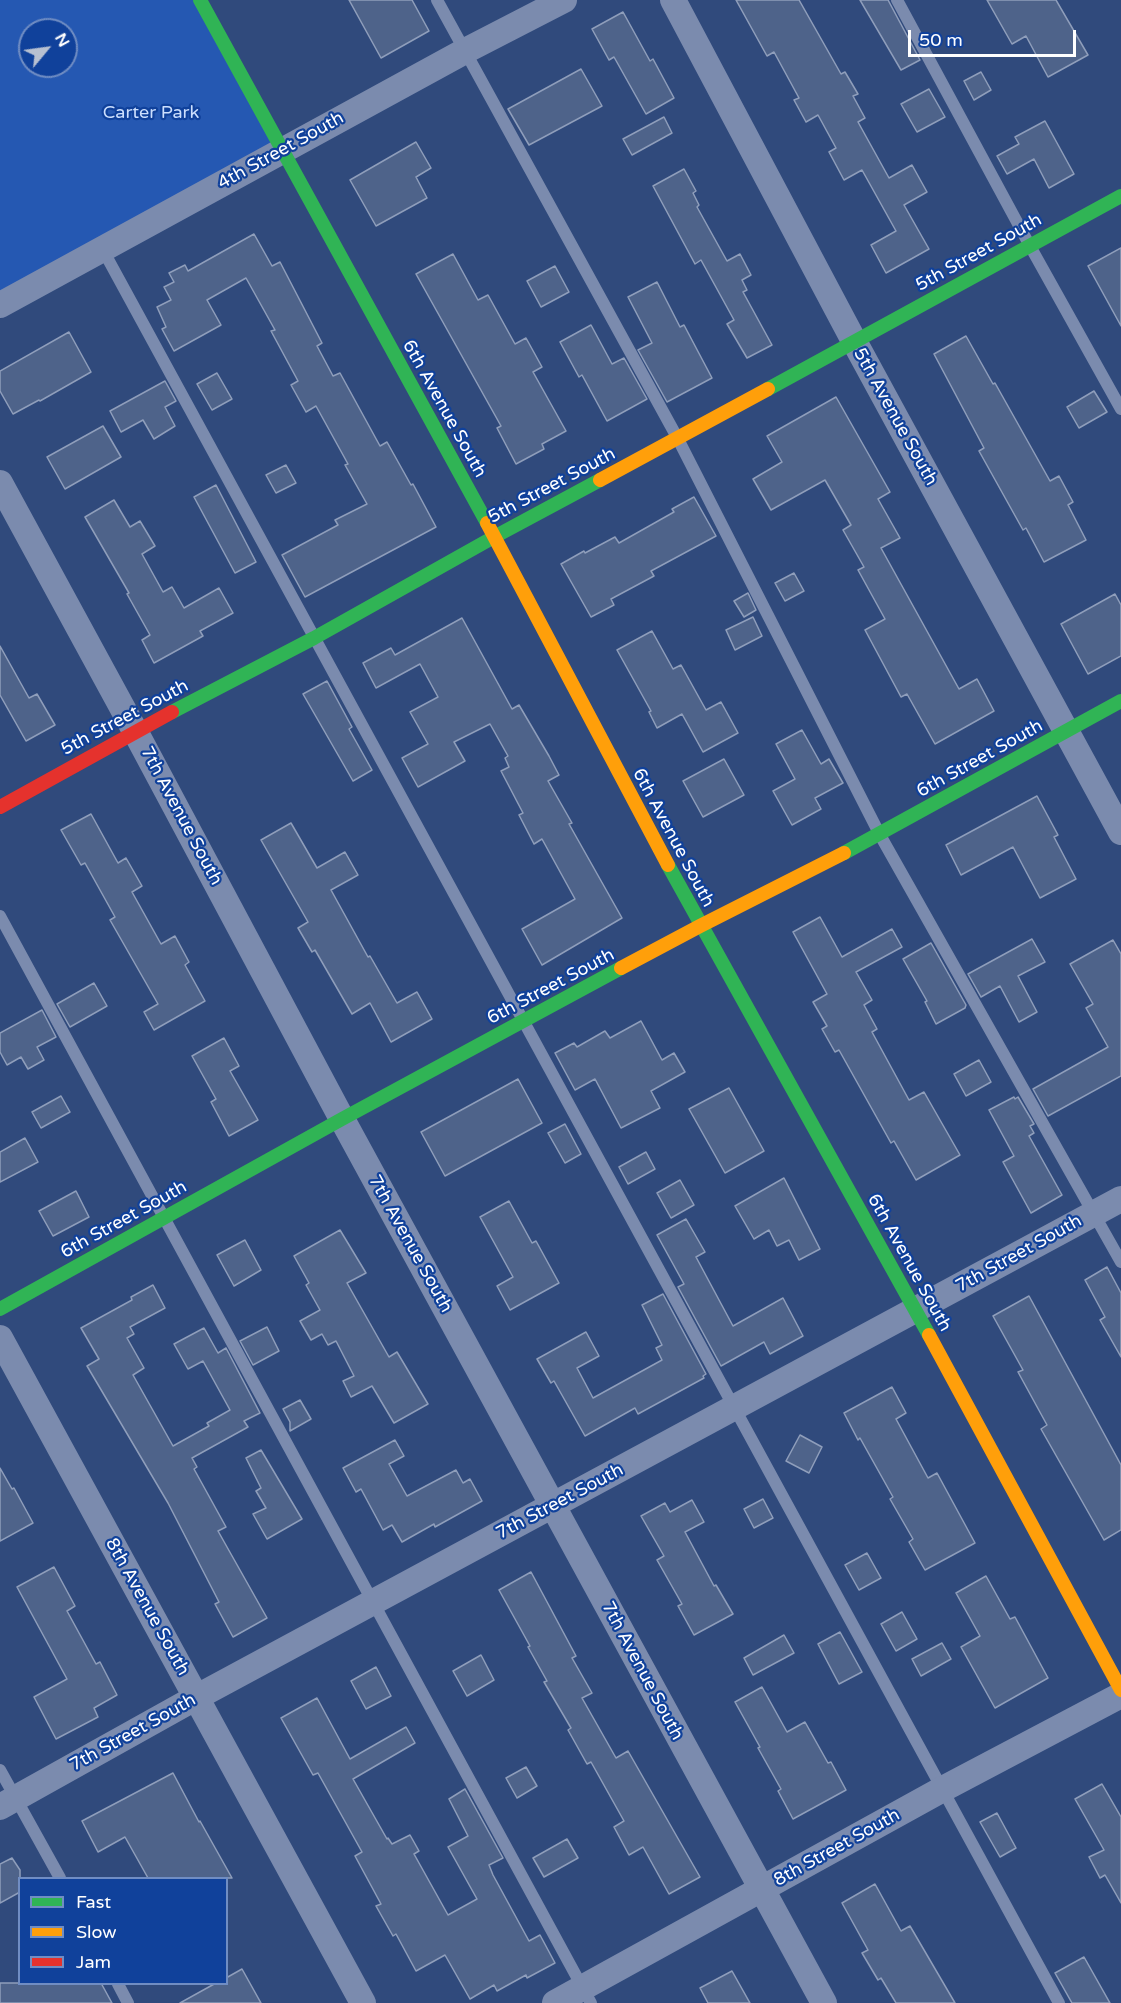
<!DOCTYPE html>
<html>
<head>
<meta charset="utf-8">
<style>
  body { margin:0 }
  #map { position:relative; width:1121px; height:2003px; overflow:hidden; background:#304a7c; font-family:"Varela Round",sans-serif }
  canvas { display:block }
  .legend { position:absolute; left:18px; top:1877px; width:210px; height:108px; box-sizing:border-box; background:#10419b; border:2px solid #708dc3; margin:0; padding:8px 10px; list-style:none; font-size:18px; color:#fff }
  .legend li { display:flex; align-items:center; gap:12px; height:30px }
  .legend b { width:30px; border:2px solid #708dc3 }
  .north { position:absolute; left:18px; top:18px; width:60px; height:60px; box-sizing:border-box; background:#10419b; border:2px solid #708dc3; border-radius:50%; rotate:61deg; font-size:16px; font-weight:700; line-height:24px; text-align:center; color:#fff }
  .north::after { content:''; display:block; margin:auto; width:21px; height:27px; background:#b7c0d1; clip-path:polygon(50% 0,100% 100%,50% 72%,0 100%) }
  .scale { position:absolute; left:908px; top:30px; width:168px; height:27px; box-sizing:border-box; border:3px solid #fff; border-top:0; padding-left:8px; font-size:18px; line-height:21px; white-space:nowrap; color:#fff; -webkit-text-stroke:4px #10419b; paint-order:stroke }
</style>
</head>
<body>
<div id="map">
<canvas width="1121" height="2003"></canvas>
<ul class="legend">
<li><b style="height:8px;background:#30b455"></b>Fast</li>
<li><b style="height:8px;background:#ff9f0a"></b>Slow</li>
<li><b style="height:8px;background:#e5322d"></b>Jam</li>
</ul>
<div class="north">N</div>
<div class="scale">50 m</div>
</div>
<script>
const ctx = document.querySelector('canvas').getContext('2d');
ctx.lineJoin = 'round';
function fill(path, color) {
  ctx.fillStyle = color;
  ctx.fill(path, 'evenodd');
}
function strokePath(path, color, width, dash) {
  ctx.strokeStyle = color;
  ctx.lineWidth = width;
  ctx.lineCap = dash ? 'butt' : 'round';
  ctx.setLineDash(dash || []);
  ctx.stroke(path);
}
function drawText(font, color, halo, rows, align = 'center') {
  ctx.font = font + ' "Varela Round",sans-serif';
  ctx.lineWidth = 4.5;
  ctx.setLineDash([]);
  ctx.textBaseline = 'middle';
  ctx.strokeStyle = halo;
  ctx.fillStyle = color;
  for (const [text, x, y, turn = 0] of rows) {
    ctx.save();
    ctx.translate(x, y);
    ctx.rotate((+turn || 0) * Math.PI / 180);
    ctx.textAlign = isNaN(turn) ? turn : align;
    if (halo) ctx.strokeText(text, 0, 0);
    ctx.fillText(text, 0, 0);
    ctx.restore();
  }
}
const green = new Path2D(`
  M0,0H200L282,151L0,305ZM30,30H66V66H30Z`);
const building = new Path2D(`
  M349,0H412L429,31L381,58Z
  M736,0H799L841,74L845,72L858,94L853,96L865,118L858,122L889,178L912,165L927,192L904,205L929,249L886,273L871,245L896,231L862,170L844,180L829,152L836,148L818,115L806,122L794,100L799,98L774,52L767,56Z
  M860,0H888L920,60L901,70Z
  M987,0H1056L1088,55L1048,77L1026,36L1012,44Z
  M623,12L650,61L653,59L674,98L646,114L614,57L609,60L592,29Z
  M581,69L602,106L529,145L508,109Z
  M981,72L991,90L974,100L964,81Z
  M929,89L945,117L917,132L901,104Z
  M664,117L672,133L632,155L623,139Z
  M1045,121L1074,174L1049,188L1034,159L1007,174L997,156L1019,144L1015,137Z
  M416,142L431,168L416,177L427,198L376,226L350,180Z
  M684,169L696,191L693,193L699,205L697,207L727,261L740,254L751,275L742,280L747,290L743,292L772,345L747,358L727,324L734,320L701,260L695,264L653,186Z
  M254,234L272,266L280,262L322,343L317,346L333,376L340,373L380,446L387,442L411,485L413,484L436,527L305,597L282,555L338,525L335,520L367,504L345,465L348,464L316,406L306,412L291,385L298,381L271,331L275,330L246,278L207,300L221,325L174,351L162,329L166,327L157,307L171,300L164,287L174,282L169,273L185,265L188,271Z
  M1121,248V326L1088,266Z
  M453,254L478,300L488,295L515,344L526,338L542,367L533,372L566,431L542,444L544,449L516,464L497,428L501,426L416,274Z
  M555,266L569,292L541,307L527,281Z
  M657,282L680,327L684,325L712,378L667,402L638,350L652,343L628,297Z
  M591,325L612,364L624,358L647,399L607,421L582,375L579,377L560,342Z
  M69,332L91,372L40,401L39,400L13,414L0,391V371Z
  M966,336L993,384L995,383L1050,481L1059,476L1073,502L1068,505L1086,540L1044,562L1026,528L1023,530L979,451L984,448L934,354Z
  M217,373L232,399L212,410L197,384Z
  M165,381L176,401L165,407L175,426L154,439L143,420L121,432L110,411Z
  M1094,391L1107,412L1079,428L1067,407Z
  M836,397L890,492L878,499L900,538L881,548L959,689L977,679L994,711L935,744L907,694L901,697L865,630L885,619L858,570L864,567L843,530L851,525L825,480L771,510L753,479L782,462L767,436Z
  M103,426L121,457L65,489L47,457Z
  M286,465L296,483L276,493L266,475Z
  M216,485L256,562L235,573L194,497Z
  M694,497L716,536L651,571L654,576L611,599L614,605L591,617L561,564L584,551L585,553L615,537L619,543L674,512L672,509Z
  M114,500L130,527L140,521L155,546L142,554L163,592L172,587L184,608L219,588L233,613L200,631L203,636L154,663L142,640L150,635L127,594L129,593L85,517Z
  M794,573L804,591L785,601L775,583Z
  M748,593L756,610L744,617L734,601Z
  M1115,594L1121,605V656L1088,674L1061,624Z
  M753,617L762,636L735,650L726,630Z
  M462,618L512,709L519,705L549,756L559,775L548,781L572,823L569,824L622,918L542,965L522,929L575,899L542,839L534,844L519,815L523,813L501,771L509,767L505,758L508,756L490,724L454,742L465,761L418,787L402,758L428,744L410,712L438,697L420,664L376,688L363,663L391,648L395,655Z
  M652,631L673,669L681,665L706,710L721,702L738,733L703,752L682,714L657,728L649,712L651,711L617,650Z
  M0,646L29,698L37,694L55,725L26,741L0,695Z
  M327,681L352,727L349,729L372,770L353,781L303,694Z
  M802,730L821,764L829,759L843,783L815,798L821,809L792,825L773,791L795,779L776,744Z
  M724,759L744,795L703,817L683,781Z
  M1037,796L1058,835L1054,837L1076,879L1040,898L1013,847L961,875L946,845Z
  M91,814L118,863L126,858L142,886L132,892L161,944L175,936L189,962L185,965L205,1001L154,1030L144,1012L158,1004L110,920L115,917L85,863L81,865L61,830Z
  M291,823L317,868L345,852L358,875L331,890L368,957L370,956L397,1003L417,992L432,1019L391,1042L370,1003L352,1014L315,950L312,952L298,928L308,922L261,840Z
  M820,917L842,957L892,929L902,947L856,972L872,1000L864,1005L877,1029L872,1032L909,1100L924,1092L960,1155L916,1180L894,1141L891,1143L839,1050L835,1052L822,1029L827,1026L813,1002L827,994L793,932Z
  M1032,939L1045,962L1018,976L1037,1012L1019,1022L1000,986L981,997L968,974Z
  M1113,940L1121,954V1076L1048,1116L1033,1089L1108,1047L1086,1008L1093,1004L1070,964Z
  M931,943L966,1005L965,1008L936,1024L925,1002L927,1001L903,959Z
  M94,983L107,1006L70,1027L57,1004Z
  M42,1010L56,1037L37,1047L44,1060L28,1069L21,1057L7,1065L0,1052V1033Z
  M641,1021L662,1060L674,1053L685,1072L651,1091L660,1108L621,1128L595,1079L575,1090L555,1053L574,1043L577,1047L605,1031L610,1038Z
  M224,1038L239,1066L230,1071L258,1120L229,1136L211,1102L216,1099L192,1056Z
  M979,1060L991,1082L966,1096L954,1074Z
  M518,1079L542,1123L445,1176L421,1132Z
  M729,1088L764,1151L725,1173L689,1109Z
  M61,1096L70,1112L41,1128L32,1112Z
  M1014,1097L1015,1099L1018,1097L1034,1124L1030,1126L1034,1133L1029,1136L1062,1195L1031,1213L1003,1162L1014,1156L989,1110Z
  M565,1124L581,1154L565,1163L548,1133Z
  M25,1138L38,1162L0,1182V1152Z
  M646,1152L655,1169L628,1184L619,1167Z
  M784,1178L820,1249L799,1260L789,1240L777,1246L769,1230L754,1239L735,1206Z
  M680,1180L694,1205L671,1218L657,1193Z
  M76,1191L89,1217L53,1236L39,1211Z
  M509,1201L532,1243L536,1241L559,1283L510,1310L497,1286L513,1277L480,1217Z
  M686,1219L705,1252L696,1257L733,1326L783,1298L803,1336L770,1354L764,1342L721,1366L678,1287L684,1284L657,1235Z
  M340,1230L366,1273L347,1283L389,1357L397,1352L428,1404L394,1423L372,1386L351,1397L343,1381L354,1376L336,1341L328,1345L322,1334L311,1340L300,1321L320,1310L306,1285L309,1283L294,1256Z
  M245,1240L261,1270L234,1286L217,1255Z
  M1107,1267L1121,1293V1357L1100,1320L1105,1317L1085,1280Z
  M153,1285L165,1308L130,1327L134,1334L127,1338L144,1368L133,1375L173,1446L209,1426L207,1423L230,1410L203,1361L188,1369L174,1344L204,1328L218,1353L226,1348L260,1413L244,1421L248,1427L192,1458L197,1467L194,1469L226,1527L218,1531L267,1618L233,1637L215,1604L219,1602L168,1503L87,1366L99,1359L81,1328L132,1300L131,1297Z
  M663,1294L706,1374L703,1376L704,1378L638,1414L635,1408L585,1436L554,1381L551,1383L537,1359L586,1332L599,1356L577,1368L593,1398L662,1360L656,1348L662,1345L642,1305Z
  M1029,1296L1121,1465V1530L1104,1540L1041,1429L1047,1425L1018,1372L1023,1370L993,1316Z
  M267,1327L279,1351L253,1365L240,1341Z
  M892,1387L906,1413L896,1419L928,1478L937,1473L975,1543L925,1570L909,1542L913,1539L890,1499L893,1497L860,1438L858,1440L844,1413Z
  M300,1400L311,1419L290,1431V1422L283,1409Z
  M800,1435L822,1447L809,1473L786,1461Z
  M395,1440L404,1456L389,1464L407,1496L456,1470L463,1483L470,1479L482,1501L435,1527L434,1524L402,1542L392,1525L383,1530L361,1489L356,1492L343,1468Z
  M261,1450L302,1519L267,1539L253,1514L266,1508L256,1491L261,1488L246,1458Z
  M0,1468L12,1489L14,1488L33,1523L0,1541Z
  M763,1499L773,1518L754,1528L744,1509Z
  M692,1500L704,1522L685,1532L714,1586L716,1585L733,1614L694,1635L678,1606L682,1604L657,1560L664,1556L641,1516L665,1503L670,1512Z
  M867,1553L881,1578L859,1590L845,1565Z
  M54,1567L75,1606L67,1611L96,1664L100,1662L117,1695L94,1708L98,1717L56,1739L34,1697L67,1679L17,1587Z
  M531,1572L576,1656L572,1658L592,1693L582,1698L616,1758L628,1751L700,1877L669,1894L643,1847L629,1855L614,1827L624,1821L591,1762L587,1764L568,1730L571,1728L544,1682L547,1681L528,1647L530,1646L499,1590Z
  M986,1576L1010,1619L1015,1617L1048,1678L995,1708L961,1647L980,1636L956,1593Z
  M902,1612L917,1639L896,1651L881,1624Z
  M840,1632L862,1672L839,1684L818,1644Z
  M784,1635L794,1653L753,1675L744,1658Z
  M942,1643L951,1659L921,1676L912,1659Z
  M481,1655L494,1680L467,1696L453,1671Z
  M376,1667L391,1696L366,1709L351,1681Z
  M762,1687L787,1732L805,1722L828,1763L831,1762L846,1790L793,1819L778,1791L781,1789L758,1748L760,1747L735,1702Z
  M317,1698L350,1759L406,1727L415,1743L353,1779L387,1839L388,1838L392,1844L410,1835L419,1851L414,1854L448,1915L477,1899L448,1847L468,1836L449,1799L465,1789L503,1858L489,1865L493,1875L529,1941L540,1935L555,1963L527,1978L526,1975L497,1991L494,1985L470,1999L445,1955L416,1971L396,1934L393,1936L376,1906L381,1904L355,1856L362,1852L318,1773L313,1775L281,1718Z
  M526,1767L537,1786L517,1798L506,1778Z
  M173,1773L199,1822L200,1821L232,1878H148L125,1837L98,1852L82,1821Z
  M1102,1784L1121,1817V1903L1105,1875L1100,1878L1089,1857L1104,1850L1075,1799Z
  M997,1813L1016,1848L1000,1857L980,1822Z
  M567,1839L578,1858L544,1877L533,1858Z
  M12,1858L20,1870V1892L0,1903V1864Z
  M875,1884L901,1931L910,1926L955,2003H896L881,1978L878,1980L862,1953L868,1950L842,1903Z
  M1084,1957L1110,2003H1072L1055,1973Z
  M242,1969L261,2003H180L216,1983H226V1978Z
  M732,1971L750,2003H708L700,1988Z
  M0,1983H101L112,2003H0Z`);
const lane = new Path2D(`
  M437,0L678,439L880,835L1121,1262
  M897,0L1030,246L1121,409
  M103,250L1059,2003
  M0,916L591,2003
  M0,1770L60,1878
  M118,1984L128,2003`);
const street = new Path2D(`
  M673,0L854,341L1121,832
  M0,305L465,51L564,0
  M0,483L135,731L342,1119L824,2003
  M0,1338L363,2003
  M0,1807L197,1697L1121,1199
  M555,2003L941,1790L1121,1695`);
const fast = new Path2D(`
  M200,0L487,523
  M768,389L1121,196
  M172,712L314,638L494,537L600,480
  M844,853L1121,701
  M668,865L929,1335
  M0,1309L342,1119L621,968`);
const slow = new Path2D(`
  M600,480L768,389
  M487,523L668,865
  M621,968L700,926L844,853
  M929,1335L1121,1690`);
const jam = new Path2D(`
  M0,807L172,712`);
const parkNames = [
  ["Carter Park",151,113]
];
const streetNames = [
  ["4th Street South",281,151,-29],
  ["5th Street South",979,253,-29],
  ["6th Avenue South",444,409,61],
  ["5th Avenue South",895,417,61],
  ["5th Street South",552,486,-28],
  ["5th Street South",125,718,-28],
  ["6th Street South",980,759,-29],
  ["7th Avenue South",181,816,62],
  ["6th Avenue South",673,838,62],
  ["6th Street South",551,987,-28],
  ["6th Street South",124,1220,-29],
  ["7th Avenue South",410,1244,61],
  ["7th Street South",1019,1254,-29],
  ["6th Avenue South",909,1263,61],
  ["7th Street South",560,1502,-28],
  ["8th Avenue South",147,1607,61],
  ["7th Avenue South",642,1671,62],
  ["7th Street South",133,1733,-29],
  ["8th Street South",837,1848,-29]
];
fill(green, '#2558b2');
fill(building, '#4e638a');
strokePath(building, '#8f9ebb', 1.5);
strokePath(lane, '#7b8bae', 12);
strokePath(street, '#7b8bae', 26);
strokePath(fast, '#30b455', 14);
strokePath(slow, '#ff9f0a', 14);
strokePath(jam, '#e5322d', 14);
drawText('18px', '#ccdffe', '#10419b', parkNames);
drawText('18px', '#fff', '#10419b', streetNames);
</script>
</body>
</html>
